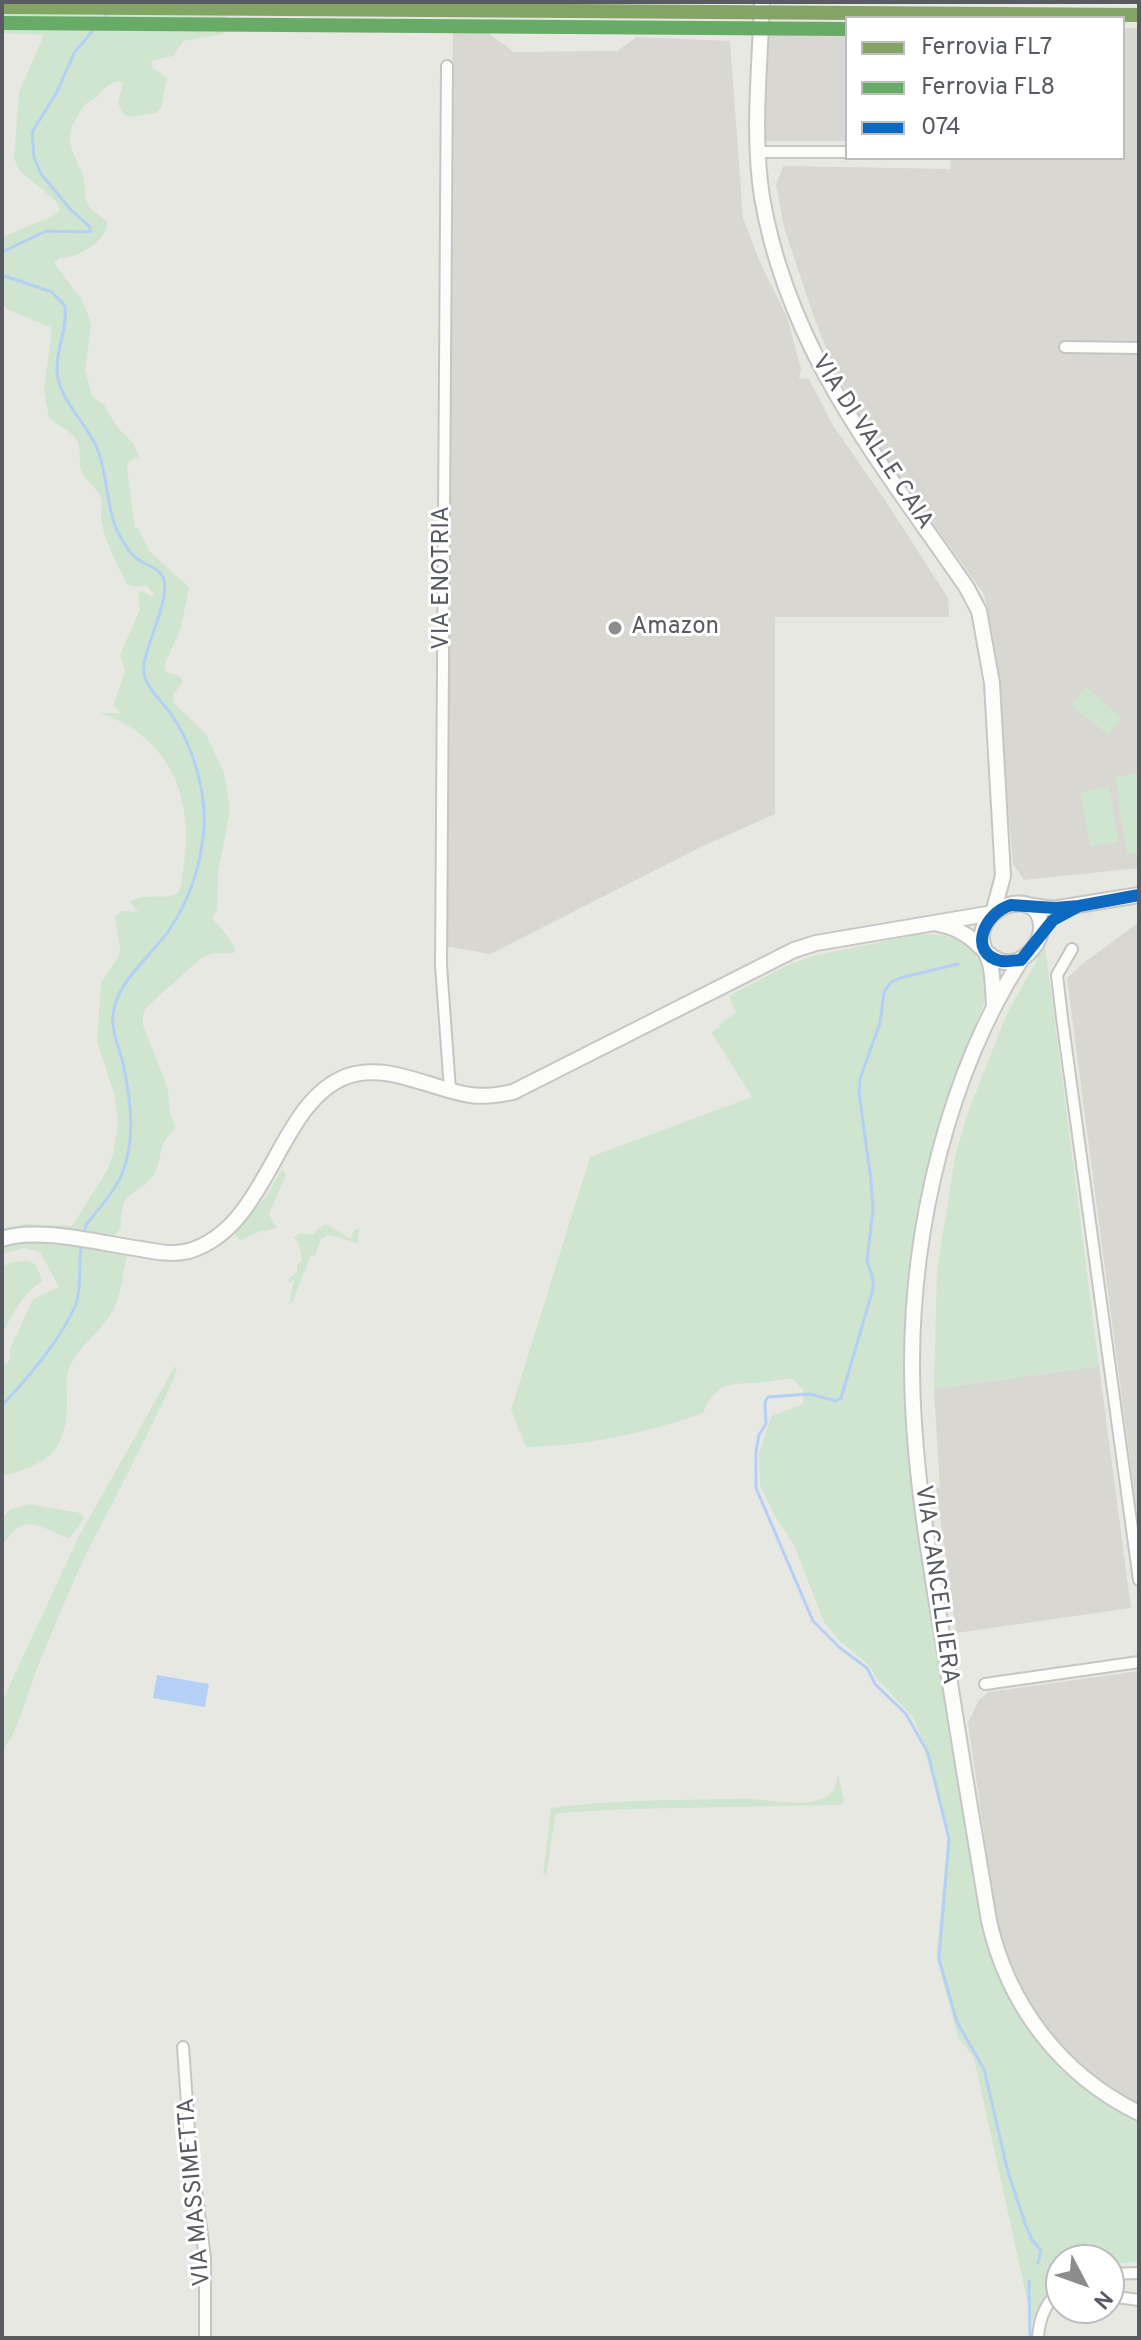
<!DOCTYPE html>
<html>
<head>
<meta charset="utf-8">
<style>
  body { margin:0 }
  #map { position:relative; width:1141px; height:2340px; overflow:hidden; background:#e8e8e2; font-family:Overpass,sans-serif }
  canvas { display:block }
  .frame { position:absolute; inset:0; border:4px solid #585b61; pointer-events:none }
  .legend { position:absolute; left:845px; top:16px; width:280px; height:144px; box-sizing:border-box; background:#fff; border:2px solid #bcbdc0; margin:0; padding:10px 14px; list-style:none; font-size:24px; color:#585b61 }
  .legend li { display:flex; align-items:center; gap:16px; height:40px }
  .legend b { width:40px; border:2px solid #bcbdc0 }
  .north { position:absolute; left:1045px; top:2244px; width:80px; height:80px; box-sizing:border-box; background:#fff; border:2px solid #bcbdc0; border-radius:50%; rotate:131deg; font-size:22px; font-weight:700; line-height:32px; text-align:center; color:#585b61 }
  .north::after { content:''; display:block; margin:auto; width:28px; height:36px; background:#8a8c8e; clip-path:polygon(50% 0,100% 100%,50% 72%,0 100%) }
</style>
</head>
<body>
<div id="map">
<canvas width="1141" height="2340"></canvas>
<div class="frame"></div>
<ul class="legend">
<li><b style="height:10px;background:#83a464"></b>Ferrovia FL7</li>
<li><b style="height:10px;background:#68ab67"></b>Ferrovia FL8</li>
<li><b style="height:10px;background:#0c69bf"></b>074</li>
</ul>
<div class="north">N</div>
</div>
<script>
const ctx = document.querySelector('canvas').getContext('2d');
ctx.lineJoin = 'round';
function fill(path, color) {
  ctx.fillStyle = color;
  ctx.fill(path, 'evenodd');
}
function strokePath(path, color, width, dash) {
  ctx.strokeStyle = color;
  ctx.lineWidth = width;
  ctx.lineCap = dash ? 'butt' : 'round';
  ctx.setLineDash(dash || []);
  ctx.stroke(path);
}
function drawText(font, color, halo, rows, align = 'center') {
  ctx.font = font + ' Overpass,sans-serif';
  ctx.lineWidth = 6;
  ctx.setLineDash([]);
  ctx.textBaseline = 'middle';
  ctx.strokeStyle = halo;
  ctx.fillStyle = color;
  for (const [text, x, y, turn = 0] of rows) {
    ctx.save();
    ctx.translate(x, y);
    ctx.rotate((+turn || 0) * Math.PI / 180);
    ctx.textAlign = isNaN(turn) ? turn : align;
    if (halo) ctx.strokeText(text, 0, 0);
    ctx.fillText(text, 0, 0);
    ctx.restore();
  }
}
const industrial = new Path2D(`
  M766,22H847V141H766Z
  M453,24L481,28L514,52L617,51L637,37L730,41L743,218L759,260L787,317L801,368L799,378L809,379L832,424L889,506L948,598L949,617H775V814L703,846L490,954L445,946Z
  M1123,28H1139V868L1024,880L1013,864L997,679L992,631L984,594L867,431L834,367L816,323L784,227L776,185L783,166L950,169L951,158H1123Z
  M1139,922V1529L1067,978L1085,962Z
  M1099,1366L1131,1608L956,1633L936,1488L940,1487L934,1389Z
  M1139,1671V2104L1103,2084L1067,2055L1031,2008L1011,1971L999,1937L968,1723L979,1700L989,1692Z`);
const green = new Path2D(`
  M2,13L225,14L230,25L223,34L183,41L173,56L151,61L153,68L167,78L161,108L155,113L132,117L123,114L118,103L123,84L118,81L108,85L98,96L84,105L72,126L70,138L72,150L83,175L86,200L92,210L107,221C109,240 77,259 60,258L54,263L80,297L87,311L91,326L85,370L92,396L104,405L117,427L133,443L139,456L129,462L127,467L135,528H138L151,553L189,587L181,628L164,666L166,672L179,676L183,681L173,695L174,703L206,734L224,773L230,810L218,873L217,911L213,915V920L228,936L235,949L234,953H213L201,958L147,1007L143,1015V1025L168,1089L170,1114L176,1127C173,1133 167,1136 164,1142C160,1151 160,1163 155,1172C139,1201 120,1182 121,1228L112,1237L2,1234V1229L25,1224L72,1226L108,1169L113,1154L118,1124L115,1097L97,1041L101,983L119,956L120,948L115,917L122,911L138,912L130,902C145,891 165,902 179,892C183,881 183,867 185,855C192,789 164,735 100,713H122L113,706L125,671L120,655L140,609L138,593L143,591L152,597L154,594L146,585L136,587L127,584C117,563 105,543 101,520C100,512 104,504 100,496C96,486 85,482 81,471C78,461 82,450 77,441C70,428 58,427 49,418L44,391L52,328L8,310L2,304V237L55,215L60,209L55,200L20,171L14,159L19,92L44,35L2,33Z
  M1086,687L1122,718L1108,735L1071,705Z
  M1139,773V852L1127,854L1115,777Z
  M1109,787L1118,842L1090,846L1081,792Z
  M918,934C966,933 992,949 984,1002L943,1115L924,1194L908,1340L975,1879L989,1952L1061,2070L1099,2098L1139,2119V2261L1109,2265V2260H1061V2282L1050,2291L1032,2322L974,2058L958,2037L936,1956L948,1837L920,1733L913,1717L878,1680L868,1664L841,1642L824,1622L794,1545L775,1516L760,1485L759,1453L769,1423L772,1416L803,1404V1390L793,1379C783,1378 776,1381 767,1382C735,1385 717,1378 703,1413C647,1433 585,1446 526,1447L511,1410L590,1157L752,1097L711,1032L720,1028L719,1024L736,1013L729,996L786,966L813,956Z
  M1045,945L1099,1366L934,1389L937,1270L955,1157L968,1112L1006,1016Z
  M282,1169L286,1175L269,1214L277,1228L258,1232L240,1241L235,1235V1230L266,1197Z
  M323,1225H328L351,1239L353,1232L359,1228L358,1243L328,1235L321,1239L315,1256L311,1255L292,1303L294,1306L290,1301L294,1280L290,1283L287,1280L297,1272V1264L302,1261L299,1244L293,1237L300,1233L313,1234Z
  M47,1240L126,1251L127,1256C122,1273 122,1295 113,1310C103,1330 81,1344 71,1364C65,1375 67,1389 67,1401C67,1451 48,1465 2,1476V1365L7,1363L10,1359L9,1351L33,1299L59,1287L40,1252L24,1248L2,1254V1246L9,1242Z
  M28,1261L35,1264L43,1281C23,1292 13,1314 2,1334V1267L12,1262Z
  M175,1366L177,1371C153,1426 125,1478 98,1531C75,1574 57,1621 38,1666C30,1685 16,1740 2,1749V1703L6,1693L79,1536Z
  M29,1504L80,1513L84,1518L69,1539C38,1526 23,1510 2,1547V1518L11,1509Z
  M838,1775L844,1800L840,1805L624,1809L559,1813L555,1816L547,1872L543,1875L551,1808C616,1799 683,1800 748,1799C772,1799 805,1809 827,1796C835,1792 836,1782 838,1775Z`);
const water = new Path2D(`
  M157,1675L209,1684L205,1707L153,1698Z`);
const stream = new Path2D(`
  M2,252L46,231L90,232V227L71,210L41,174L34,157L32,132L57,92L74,53L117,2
  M2,275L52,292L65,306C68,327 56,349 57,371C59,400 85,421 96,446C108,472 105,502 116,528C121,539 127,550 136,558C145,565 161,568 164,580C170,604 140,654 144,674C147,689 162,701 171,714C193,745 206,790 204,828C201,864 190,900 169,930C150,958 117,980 113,1015C111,1033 121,1051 124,1068C131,1102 136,1143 121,1176C113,1194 98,1209 86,1225L84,1235
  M958,964L900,978L891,982L884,992L880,1023L860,1079L859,1093L871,1181L873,1209L867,1261L873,1279V1289L841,1398L836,1401L810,1394L768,1397L765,1402L766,1424L759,1435L756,1452V1488L813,1621L840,1648L867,1668L875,1684L906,1714L928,1753L949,1839L939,1959L957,2022L984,2069L1008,2172L1026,2226L1032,2240L1041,2250L1038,2263
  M2,1405C27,1380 63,1336 76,1304C83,1283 77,1263 82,1242
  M1029,2281L1030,2338`);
const street = new Path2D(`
  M447,66L441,965L450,1090
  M758,152H847
  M1065,347L1139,348
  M1072,949L1057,975L1062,1018L1139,1580
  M985,1684L1139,1662
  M183,2047L190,2145L205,2258V2338
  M1109,2274L1139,2273
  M1109,2296L1139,2300
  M1038,2338C1039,2318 1046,2302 1061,2289`);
const secondary = new Path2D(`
  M762,2C760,66 752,134 762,197C788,352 882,464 967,588L979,611L992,683L1003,876L993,913
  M1027,905L1053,909L1139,895
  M938,924C948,926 957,929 966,935C981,944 992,965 1012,962C1027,960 1042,941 1041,926C1040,890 988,901 982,933C980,945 989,956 991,968C993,980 993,993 994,1005
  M1021,960C948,1074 912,1228 912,1364C912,1461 929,1557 945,1652C959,1742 974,1831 989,1921C1008,2005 1061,2075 1139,2113
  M2,1239C37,1226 104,1244 141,1249C157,1252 173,1255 189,1251C270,1226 276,1105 345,1077C386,1061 430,1089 470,1095C484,1097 499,1095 513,1092L794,950L816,943L993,913`);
const bus1 = new Path2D(`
  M1011,905L1055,908L1079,906L1053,920L1021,960C1015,960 1007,962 1001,961C967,953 984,913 1011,905Z
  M1079,906L1139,895`);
const rail1 = new Path2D(`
  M2,7L1139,15`);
const rail2 = new Path2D(`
  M2,23L847,29`);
const markers = [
  [615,628,8,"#8a8c8e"]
];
const streetNames = [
  ["VIA DI VALLE CAIA",871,443,57],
  ["VIA ENOTRIA",443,578,-90],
  ["VIA CANCELLIERA",935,1585,82],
  ["VIA MASSIMETTA",196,2192,-95]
];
const poiNames = [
  ["Amazon",631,628]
];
fill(industrial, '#d8d7d2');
fill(green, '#cfe5d0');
fill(water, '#b4d0f6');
strokePath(stream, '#b4d0f6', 3);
strokePath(street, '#c5c6c4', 14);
strokePath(secondary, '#c5c7c5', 18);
strokePath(street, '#fcfcfb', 10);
strokePath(secondary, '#fcfcfb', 14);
strokePath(bus1, '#0c69bf', 12);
strokePath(rail1, '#83a464', 14);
strokePath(rail2, '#68ab67', 14);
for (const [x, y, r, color] of markers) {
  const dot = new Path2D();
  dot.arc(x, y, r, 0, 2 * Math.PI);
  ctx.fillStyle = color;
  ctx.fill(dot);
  strokePath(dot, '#fff', 3);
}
drawText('24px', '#585b61', '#fff', streetNames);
drawText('24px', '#585b61', '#fff', poiNames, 'left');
</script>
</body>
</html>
